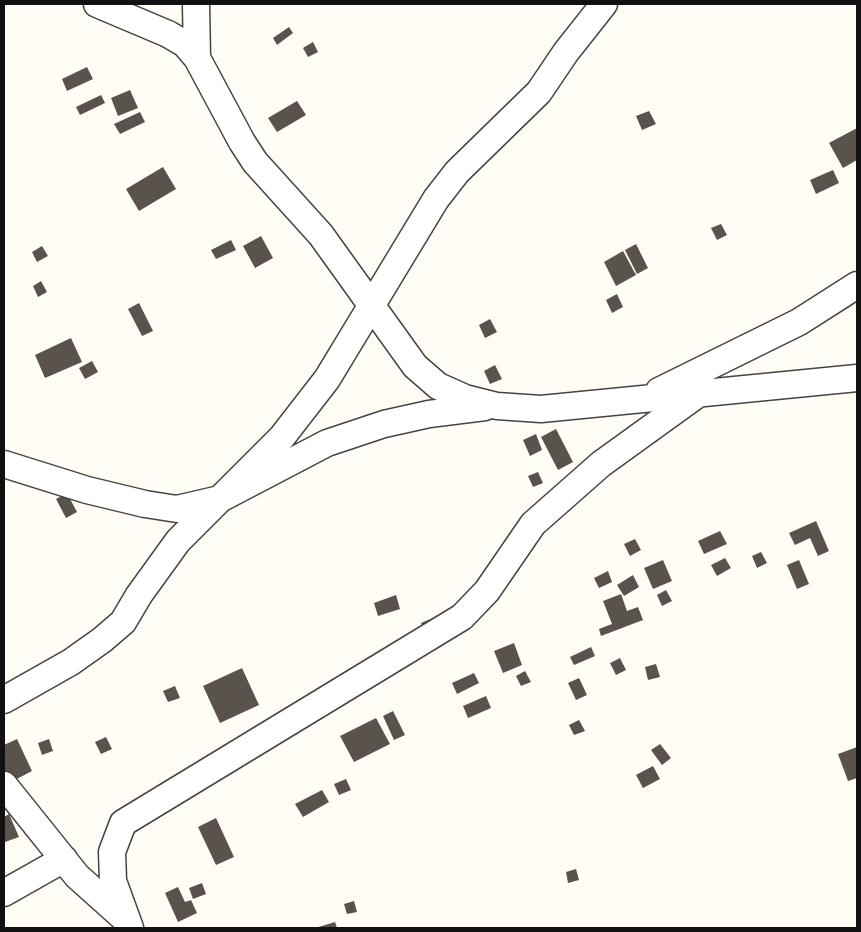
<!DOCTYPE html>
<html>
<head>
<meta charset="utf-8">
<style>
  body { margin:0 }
  #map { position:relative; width:861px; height:932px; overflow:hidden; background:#fffdf5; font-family:"Roboto Serif",serif }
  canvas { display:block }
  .frame { position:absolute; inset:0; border:5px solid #111; pointer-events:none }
</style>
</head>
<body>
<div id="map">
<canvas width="861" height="932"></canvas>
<div class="frame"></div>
</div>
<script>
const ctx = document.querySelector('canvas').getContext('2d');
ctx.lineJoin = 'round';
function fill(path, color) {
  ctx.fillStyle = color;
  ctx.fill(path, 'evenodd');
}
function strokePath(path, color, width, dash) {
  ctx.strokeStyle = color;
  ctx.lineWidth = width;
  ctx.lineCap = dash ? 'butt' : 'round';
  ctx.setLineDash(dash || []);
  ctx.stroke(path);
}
const building = new Path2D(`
  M289,27L293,33L277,45L273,38Z
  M313,42L318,52L308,57L303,48Z
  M87,67L93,79L67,91L62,79Z
  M130,90L138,108L118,116L111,98Z
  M101,95L105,103L80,115L76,107Z
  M297,101L306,115L277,132L268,118Z
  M649,111L656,124L642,130L636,116Z
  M140,112L145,122L120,134L114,124Z
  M857,128V160L843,168L829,143Z
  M163,167L176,189L139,211L126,189Z
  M833,170L839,183L816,194L810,180Z
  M721,224L727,235L717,240L711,228Z
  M261,236L273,258L255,268L243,246Z
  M231,240L236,250L216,259L211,250Z
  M636,244L648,268L637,274L625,250Z
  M42,246L48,256L37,262L32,252Z
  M623,251L636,275L616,286L604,262Z
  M41,281L47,292L38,297L33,286Z
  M617,294L623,307L612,313L606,300Z
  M139,303L153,331L142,336L128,309Z
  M490,319L497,332L485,338L479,325Z
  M71,338L82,362L45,378L35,355Z
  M92,361L98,372L85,379L79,368Z
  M495,365L502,379L490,384L484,371Z
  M556,429L573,462L558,470L541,437Z
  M536,434L542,450L530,456L523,440Z
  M538,472L543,483L533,487L528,476Z
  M67,493L77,512L66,518L56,499Z
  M816,521L829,551L818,556L810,538L795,545L789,533Z
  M720,531L727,544L704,554L698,541Z
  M635,539L641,550L630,556L624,544Z
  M761,552L767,563L757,568L752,556Z
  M725,558L731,568L717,576L711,565Z
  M663,560L672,581L653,589L644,568Z
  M799,560L809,584L797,589L787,565Z
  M608,571L612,582L599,588L594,578Z
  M633,575L639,587L624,596L617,585Z
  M666,590L672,601L662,606L657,595Z
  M621,594L627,611L638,607L643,620L601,636L599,629L612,624L603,601Z
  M396,595L400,609L378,616L374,603Z
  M433,618L437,626L425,632L421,623Z
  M514,643L522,665L503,673L494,651Z
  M591,647L595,656L574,665L570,657Z
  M620,658L626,670L616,675L610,663Z
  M656,664L660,677L648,680L645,667Z
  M242,668L259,705L220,723L203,686Z
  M525,671L531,682L521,686L516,676Z
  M474,673L479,683L457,694L452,683Z
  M579,678L587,695L576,700L568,683Z
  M175,686L180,698L168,702L163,691Z
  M486,696L491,708L468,718L463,706Z
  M393,711L405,735L394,740L383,716Z
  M376,718L390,744L354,762L340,736Z
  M579,720L585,731L574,735L569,725Z
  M106,737L112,749L101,754L95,742Z
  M17,739L32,771L11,782L4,789V745Z
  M49,739L53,751L42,755L38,743Z
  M660,744L671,758L662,765L651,750Z
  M857,747V778L848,781L838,754Z
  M653,766L660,779L643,788L636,775Z
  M346,779L351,790L339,795L334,784Z
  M322,790L329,802L303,817L295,804Z
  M9,814L19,837L5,842L4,817Z
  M216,818L234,857L216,865L198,827Z
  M576,869L579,880L568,883L566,872Z
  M202,883L206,894L193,899L189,888Z
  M178,887L185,902L191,900L197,913L178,922L165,893Z
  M354,901L357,912L347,914L344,904Z
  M335,922L337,928H315Z`);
const minor = new Path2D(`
  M97,4L168,34L185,44L197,58L242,142L255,162L321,235L415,366L438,386L465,398L497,406L541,409L857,378
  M196,4L197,58
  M659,391L799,322L857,285
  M4,464L87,490L145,504L177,509L220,499L327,443L384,424L429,414L485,407
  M4,700L71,662L102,640L123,622L139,595L178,541L282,437L327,379L436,199L457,172L539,92L566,52L604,4
  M4,785L77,876L125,919
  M4,893L64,859
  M130,928L113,881L112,852L123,823L462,617L487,591L533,524L601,464L698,394`);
fill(building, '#5a524d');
strokePath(minor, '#444', 29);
strokePath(minor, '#fff', 26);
</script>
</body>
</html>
